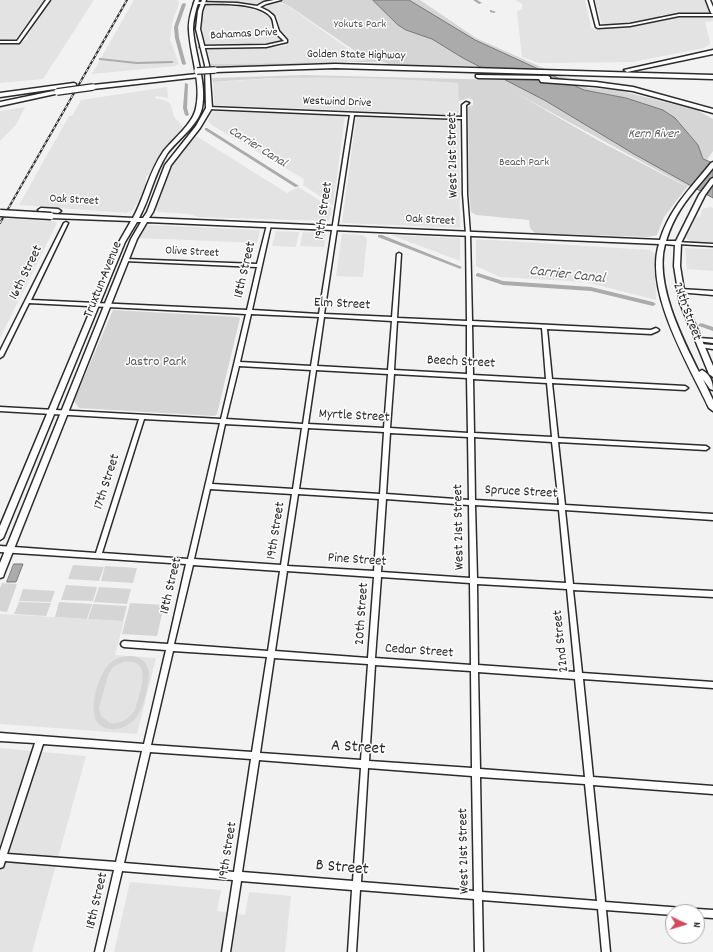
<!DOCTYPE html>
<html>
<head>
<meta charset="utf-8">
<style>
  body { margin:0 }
  #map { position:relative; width:713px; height:952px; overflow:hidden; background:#f2f2f2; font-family:Dekko,sans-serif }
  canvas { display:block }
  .north { position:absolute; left:665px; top:904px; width:40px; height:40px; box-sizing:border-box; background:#fff; border:1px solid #aaa; border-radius:50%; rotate:94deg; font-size:11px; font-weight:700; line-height:16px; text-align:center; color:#2b2b2b }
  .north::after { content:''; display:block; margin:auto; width:14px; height:18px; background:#d1495b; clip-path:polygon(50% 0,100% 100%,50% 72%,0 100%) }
</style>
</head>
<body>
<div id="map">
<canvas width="713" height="952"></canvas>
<div class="north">N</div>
</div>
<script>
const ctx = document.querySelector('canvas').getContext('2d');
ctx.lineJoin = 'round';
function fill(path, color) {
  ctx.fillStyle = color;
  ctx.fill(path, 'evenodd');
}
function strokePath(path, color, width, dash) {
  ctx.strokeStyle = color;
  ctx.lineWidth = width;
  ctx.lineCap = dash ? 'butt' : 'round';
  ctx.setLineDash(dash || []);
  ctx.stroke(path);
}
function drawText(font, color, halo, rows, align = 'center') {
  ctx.font = font + ' Dekko,sans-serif';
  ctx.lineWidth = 3;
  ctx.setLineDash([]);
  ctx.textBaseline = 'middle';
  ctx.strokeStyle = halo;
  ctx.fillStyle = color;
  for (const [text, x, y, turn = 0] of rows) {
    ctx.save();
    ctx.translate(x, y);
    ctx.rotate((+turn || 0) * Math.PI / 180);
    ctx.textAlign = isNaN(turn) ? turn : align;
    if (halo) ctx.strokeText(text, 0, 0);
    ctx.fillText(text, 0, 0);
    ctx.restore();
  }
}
const built = new Path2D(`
  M0,0H44L16,39L0,40Z
  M52,0H94L43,79L0,83V44L13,45L26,40L27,36Z
  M134,0H178L179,4L172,23L170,39L179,64L175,66L92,74Z
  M270,0L288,6L353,52L373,55L366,60L348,62L211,64L207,50L210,49L279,47L287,44L290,41L281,32L277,16L270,10L248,3L209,2L207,0Z
  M515,0H585L591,28L595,29L633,27L685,16L712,17L713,21L705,22L710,42L709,45L704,48L633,62L539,63L522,57L517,11L522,9V4Z
  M595,0H705L710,13L660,15L661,17L633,24L604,25L602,24Z
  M208,5L243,7L261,11L269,17L272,32L280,40L279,42L263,44H205L202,30V18L205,7Z
  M299,77H366L459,83V113L456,115L214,105L213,82Z
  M167,87L168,98L156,96L155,98L167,101L171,105L174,117L183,127L161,153L149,175L146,176V186L133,210L127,213L19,205L69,116H72L81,100Z
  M25,107L16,125L0,141V111Z
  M216,111L345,116L333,205L303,185L304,179L213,126L208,121L212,112Z
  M360,116L459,121L460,228L342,223L356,118Z
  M196,136L287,193L298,187L332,208L329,221L199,217L188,214L158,212L155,209L172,166Z
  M710,207L713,208V242H691L686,238L697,216L700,217L702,209Z
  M0,218L54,221L57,223L0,338Z
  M149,225L193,227L260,230L257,243L139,238L145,227Z
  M276,231L299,232L296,247L272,246Z
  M303,232L326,233L324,247L300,246Z
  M342,234L362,235L367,238L363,277L336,276Z
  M391,235L460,238V261Z
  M476,239L650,250L655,254L656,300L586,282L500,277L476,266Z
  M685,248L713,249V271L687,269Z
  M0,614L124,621L115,655L156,658L137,734L0,724Z
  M0,748L86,756L32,952H0Z
  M130,882L221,890L217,911L245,915L249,892L291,896L285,952H114Z`);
const green = new Path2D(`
  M275,0H420L476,38L588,88L617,90L697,110L713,119V151L688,187L514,92L601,142L687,187L664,217L657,235L648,237L535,233L530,228L529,220L476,215L471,212L469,190L468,107L473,105V100L468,98L459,101L458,83C376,77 295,75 213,82L212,78L304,75L503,80L476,66L390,65L383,62H348L211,67V64L348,62L365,60L375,55L355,51L289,6Z
  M113,310L238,317L240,318L217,414L215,416L79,408L74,401Z
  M73,565L104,567L99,581L68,579Z
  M105,566L137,568L133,583L101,581Z
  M2,583L17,584L7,612L0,611V588Z
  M66,585L97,587L93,601L61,600Z
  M99,587L131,589L127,604L94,602Z
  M23,589L55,591L51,602L19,601Z
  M19,602L51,603L46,616L14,614Z
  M59,602L92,604L87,619L55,617Z
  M130,603L164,605L157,636L122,634Z
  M93,604L127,606L123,621L88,619Z
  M133,656C153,661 150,677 146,693C144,700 143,707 139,713C132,727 110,736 98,723C87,711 99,673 110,663C117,657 124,656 133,656ZM123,662C155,657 139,694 135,710C129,719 121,724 110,723L101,716L99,708L108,675L113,667Z`);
const water = new Path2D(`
  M373,0H409L475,40L584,90L626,98L663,110L675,118L698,145L703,159L713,163V198L634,154L546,101L463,58L432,39L406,30L398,25Z
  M14,564H23L16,582H7Z`);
const canal = new Path2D(`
  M473,0H477L482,3L479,4Z
  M184,3L186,4L178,27L179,38L186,64L184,65L182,64L175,38L174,27L182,4Z
  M491,10L496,12L494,13L490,12V10Z
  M99,58L137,62L172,61L174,62L172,63L137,64L100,60H99Z
  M185,83L188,84L187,108L189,115L187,116L185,115L183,108Z
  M205,128H207L299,186L295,187L205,130Z
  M378,235H382L462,267L460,269L458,268L378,237Z
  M478,273L503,281L591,287L653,302L656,304L653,306L591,291L503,285L476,276V274Z
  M701,323L713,327V331L699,326L698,325Z`);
const minor = new Path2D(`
  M46,0H50L19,43H0V41H17Z
  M274,0H281L266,4L260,7L268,11L274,16L279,31L287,40V42L266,47L202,48L200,47L202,46L266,45L284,41C281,38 277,35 275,31C273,27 274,21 271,17C258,1 214,4 196,4L194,3L195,2L237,3L257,6L264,2Z
  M589,0H593L599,26L630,24L679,14H713V16H679L630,26L598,28L596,27Z
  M466,102L469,103L466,105L467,194L470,234L472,321L651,330L656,328L658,329L659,330L658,331L651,334L547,329L552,379L685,386L688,388L685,390L552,383L558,438L706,446L709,448L706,450L558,442L565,505L713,514V520L565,510L573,584L713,591V597L573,590L582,673L713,682V688L583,679L593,777L713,786V794L593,785L605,902L683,908L686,909L687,912H673V915L606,910L610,952H602L598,909L482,900L483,952H475L474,899L360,890L356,952H348L352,890L241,881L230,952H222L233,880L122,871L103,952H95L114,870L5,861L3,867L0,868V851L35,743L0,741V733L144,744L166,650L124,647L122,646L121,644L122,642L124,641L168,644L186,564L0,552V546L96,553L139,419L0,411V407L221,419L246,314L29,303L3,356L0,358V351L64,223L66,222L68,223L31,300L247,310L257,267L125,261L123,260L125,259L257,264L267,225L269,224L271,225L252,310L319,314L350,115L209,109H208V107L462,117V105ZM354,115L462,119L463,194L466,234L467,321L397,318L401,254L399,253L397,254L392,317L324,314ZM251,314L319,317L311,366L240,362ZM324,317L392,321L388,370L317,366ZM397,321L467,325V374L394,370ZM472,325L542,328L546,379L473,375ZM239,366L311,370L303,424L226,419ZM316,370L388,374L384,428L308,424ZM394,374L467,378L468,433L390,428ZM473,379L547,383L552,437L474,433ZM144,419L220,423L188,559L102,553ZM225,424L302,428L293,489L212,484ZM308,428L384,432L380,494L299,489ZM390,433L468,437L469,500L386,494ZM474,437L552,442L559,505L475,500ZM210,489L292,494L281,565L194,559ZM298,494L379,499L374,571L287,566ZM386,499L469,505L470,578L381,572ZM475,505L559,510L566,583L477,578ZM193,565L280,571L268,651L174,644ZM287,571L374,577L368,658L275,651ZM381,577L470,583L471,665L375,658ZM477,584L567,589L575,672L478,665ZM173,651L267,657L252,752L151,745ZM274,658L368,664L361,760L260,753ZM375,665L471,671L472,768L369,761ZM478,672L575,679L585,777L480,769ZM43,744L142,751L116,862L7,854ZM150,752L251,759L234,872L124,863ZM259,760L361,768L353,881L242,872ZM368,768L472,776L474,891L361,882ZM480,777L585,784L597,901L482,892Z
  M676,242L713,244V246L678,244L676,243Z
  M680,289L713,291V295L678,292V290Z
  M699,338L713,339V343L697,341L696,340Z
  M701,344L713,345V349L699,347L698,346L699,345Z
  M697,909L713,910V918L697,917V912H693L694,910Z`);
const major = new Path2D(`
  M195,0H199C196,9 193,20 193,30C195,55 207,84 202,108C198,126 177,140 167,154C154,174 150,198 139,218H143L147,212L165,165L196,126L206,108L205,65L196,29L198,11L202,0H206L202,11L200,29L209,65L212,108L200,128L171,165L153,212L149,218L660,240C670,208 690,189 711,163L713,162V168C693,193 676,208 666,241H676L699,195L711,179L713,178V184L705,195L681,243L680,266L686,303L713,366V377L709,374L680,303L674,266L675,245L665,244C654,283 682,338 699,372L702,370C710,374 713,382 713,390L710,389L703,379L713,400V411L709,408C689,365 644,292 659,244L147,222L137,239L4,574L3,577L0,578V563L131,239L141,222H137L125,242L4,536L3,538L0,540V526L119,242L131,221L51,218L48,216L51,214L133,218C145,196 149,172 163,152C173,139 193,124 196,108C202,84 190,55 189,30C188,20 192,9 195,0Z
  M706,0H710L713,7V14L711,13Z
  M41,208L58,209L61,211L58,213L39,211L38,210Z`);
const highway = new Path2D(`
  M713,50V54L627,72L624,70Z
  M335,64L713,75V79L335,68L215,72L212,70L215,68Z
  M197,74L199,75V77L93,89L90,87L93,85Z
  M476,75L548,76L550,77V79L596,82L633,87L713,109V113L633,91L596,86L541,82L539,79L478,78L476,77Z
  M74,83L76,84V86L0,97V93Z
  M53,91L56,93L55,94L0,106V102Z`);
const rail = new Path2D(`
  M0,223L127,0`);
const majorBridge = new Path2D(`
  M0,213L51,216`);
const highwayBridge = new Path2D(`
  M197,71L215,70
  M57,92L93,87`);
const farParknames = [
  ["Yokuts Park",360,25],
  ["Beach Park",524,163]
];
const farStreetnames = [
  ["Bahamas Drive",244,35,-3],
  ["Golden State Highway",356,56,1],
  ["Westwind Drive",337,103,2],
  ["Oak Street",74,201,3],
  ["Oak Street",430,221,3],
  ["Olive Street",192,253,3]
];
const farWaternames = [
  ["Kern River",653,135],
  ["Carrier Canal",257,148,32]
];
const streetNames = [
  ["West 21st Street",454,155,-91],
  ["19th Street",325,211,-82],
  ["18th Street",246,270,-77],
  ["16th Street",27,273,-64],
  ["Truxtun Avenue",104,280,-68],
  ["Elm Street",342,305,3],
  ["24th Street",686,312,70],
  ["Beech Street",461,363,3],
  ["Myrtle Street",354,417,3],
  ["17th Street",108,482,-72],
  ["Spruce Street",521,493,3],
  ["West 21st Street",460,527,-91],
  ["19th Street",277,531,-81],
  ["Pine Street",357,561,4],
  ["18th Street",172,586,-77],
  ["20th Street",363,614,-86],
  ["22nd Street",562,641,-96],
  ["Cedar Street",419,652,4],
  ["19th Street",229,851,-81],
  ["West 21st Street",465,851,-91],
  ["18th Street",98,901,-77]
];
const parkNames = [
  ["Jastro Park",156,363]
];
const waterNames = [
  ["Carrier Canal",567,276,6]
];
const nearStreetnames = [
  ["A Street",358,749,4],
  ["B Street",342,869,5]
];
fill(built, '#e3e3e3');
fill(green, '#d5d5d5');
fill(water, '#ababab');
strokePath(water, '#787878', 1);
fill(canal, '#ababab');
strokePath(minor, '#2b2b2b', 3);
strokePath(major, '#2b2b2b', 3);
strokePath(highway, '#2b2b2b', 3);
fill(minor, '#fff');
fill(major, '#fff');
fill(highway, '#fff');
strokePath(rail, '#2b2b2b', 2);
strokePath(rail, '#fff', 1, [3]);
strokePath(majorBridge, '#2b2b2b', 9, []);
strokePath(highwayBridge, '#2b2b2b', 8, []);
strokePath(majorBridge, '#fff', 6);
strokePath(highwayBridge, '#fff', 5.5);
drawText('12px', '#565656', '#fff', farParknames);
drawText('12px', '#2b2b2b', '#fff', farStreetnames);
drawText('italic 13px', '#585858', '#fff', farWaternames);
drawText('14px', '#2b2b2b', '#fff', streetNames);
drawText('14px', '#565656', '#fff', parkNames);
drawText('italic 15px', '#585858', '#fff', waterNames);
drawText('17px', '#2b2b2b', '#fff', nearStreetnames);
</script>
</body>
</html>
